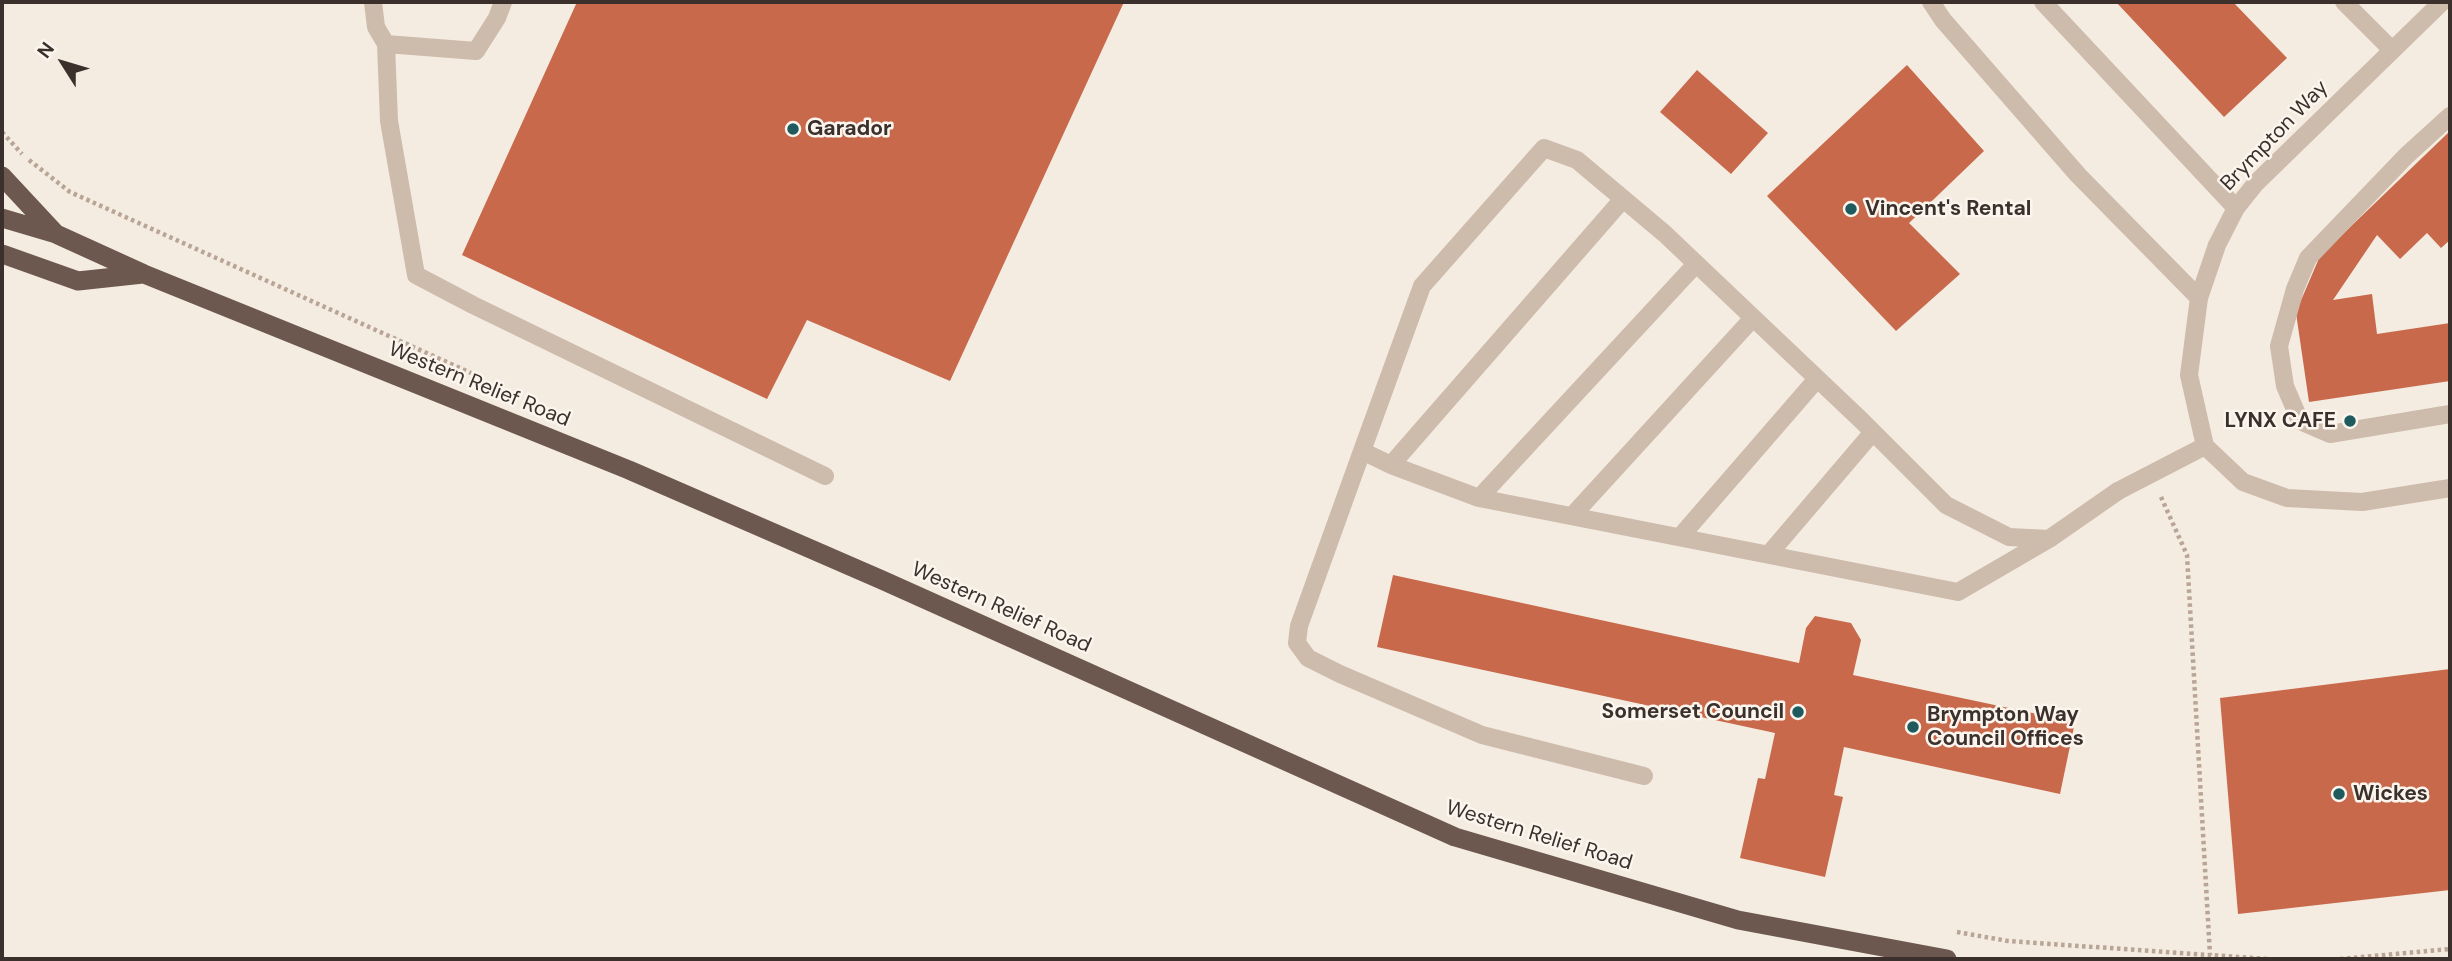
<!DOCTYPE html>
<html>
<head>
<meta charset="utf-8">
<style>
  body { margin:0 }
  #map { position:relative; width:2452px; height:961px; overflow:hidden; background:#f4ebe1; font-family:"DM Sans",sans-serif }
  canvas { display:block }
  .frame { position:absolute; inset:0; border:4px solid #3b302b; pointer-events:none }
  .north { position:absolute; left:28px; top:28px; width:70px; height:70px; -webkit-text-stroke:5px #fbf5ee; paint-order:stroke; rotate:307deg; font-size:19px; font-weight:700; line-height:28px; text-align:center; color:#3b302b }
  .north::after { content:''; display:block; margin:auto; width:24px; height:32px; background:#3b302b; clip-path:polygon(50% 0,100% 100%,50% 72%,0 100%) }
</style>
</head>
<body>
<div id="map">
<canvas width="2452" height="961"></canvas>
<div class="frame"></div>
<div class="north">N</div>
</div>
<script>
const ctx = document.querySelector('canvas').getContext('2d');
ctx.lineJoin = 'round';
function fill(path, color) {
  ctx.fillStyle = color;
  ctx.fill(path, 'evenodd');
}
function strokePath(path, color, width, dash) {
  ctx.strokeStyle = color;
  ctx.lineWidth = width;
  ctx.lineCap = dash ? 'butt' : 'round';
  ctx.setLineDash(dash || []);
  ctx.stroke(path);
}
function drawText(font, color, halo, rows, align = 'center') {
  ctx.font = font + ' "DM Sans",sans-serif';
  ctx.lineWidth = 5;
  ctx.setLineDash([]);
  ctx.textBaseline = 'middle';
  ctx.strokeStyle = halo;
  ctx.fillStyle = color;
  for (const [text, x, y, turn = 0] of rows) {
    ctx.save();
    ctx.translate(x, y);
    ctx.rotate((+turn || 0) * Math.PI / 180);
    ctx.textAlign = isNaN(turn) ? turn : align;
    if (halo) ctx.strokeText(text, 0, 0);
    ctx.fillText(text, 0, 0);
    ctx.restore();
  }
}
const building = new Path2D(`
  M577,2H1124L950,381L807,320L767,399L462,255Z
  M2116,2H2233L2287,58L2224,117Z
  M1907,65L1984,151L1909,223L1960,274L1896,331L1767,196Z
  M1697,70L1768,133L1731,174L1660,112Z
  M2450,131V240L2441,248L2427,233L2400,259L2377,235L2333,300L2372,294L2377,334L2450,323V381L2309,402L2295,306L2299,305L2320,256Z
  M1393,575L1799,663L1806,628L1815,616L1851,623L1861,640L1853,675L2075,722L2060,794L1844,747L1834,795L1843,797L1825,877L1740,858L1758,778L1765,779L1775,733L1377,647Z
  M2450,669V890L2238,914L2220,698Z`);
const path = new Path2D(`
  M2,132L22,154
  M29,160L70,192L471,373
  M2161,497L2187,555L2210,955
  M1957,932L2008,941L2267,959
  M2340,959L2450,949`);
const service = new Path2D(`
  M373,2L376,27L386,44L476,51L497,18L503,2
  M1931,2L1943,20L2078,175L2199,298
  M2043,2L2236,208
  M2344,2L2392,50
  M386,44L389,121L416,275L473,305L825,476
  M2450,116L2406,156L2308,258L2295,289L2279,346L2285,386L2300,421L2330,434L2450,414
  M1362,451L1299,626L1297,643L1308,658L1340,674L1482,735L1644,776
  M1391,465L1623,199
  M1479,498L1696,264
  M1572,516L1753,318
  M1680,537L1817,379
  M2049,539L1958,592L1479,498L1391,465L1362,451L1422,286L1544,148L1577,160L1665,234L1862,421L1946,505L2009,537L2049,539L2118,491
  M1769,554L1873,432`);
const minor = new Path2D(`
  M2442,2L2256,183L2236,208L2217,245L2199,298L2189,375L2205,446L2243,482L2287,498L2362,502L2450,488
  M2118,491L2205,446`);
const trunk = new Path2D(`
  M2,176L56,234
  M2,218L56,234L144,274L629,470L882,580L1455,837L1738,920L1947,959
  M2,254L78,281L143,274`);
const markers = [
  [793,129,7,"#1f5a5e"],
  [1851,209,7,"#1f5a5e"],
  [2350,421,7,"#1f5a5e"],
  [1798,712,7,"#1f5a5e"],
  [1913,727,7,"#1f5a5e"],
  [2339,794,7,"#1f5a5e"]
];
const poiNames = [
  ["Garador",807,129],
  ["Vincent's Rental",1865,209],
  ["LYNX CAFE",2336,421,"right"],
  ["Somerset Council",1784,712,"right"],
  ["Brympton Way",1927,715],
  ["Council Offices",1927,739],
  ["Wickes",2353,794]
];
const streetNames = [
  ["Brympton Way",2275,136,-46],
  ["Western Relief Road",479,385,22],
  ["Western Relief Road",1001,608,24],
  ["Western Relief Road",1539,836,17]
];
fill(building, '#c8694b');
strokePath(path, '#b9a596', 4.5, [3.5, 3.5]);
strokePath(service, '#cdbbac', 18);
strokePath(minor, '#cdbbac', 18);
strokePath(trunk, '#6c584f', 19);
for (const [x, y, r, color] of markers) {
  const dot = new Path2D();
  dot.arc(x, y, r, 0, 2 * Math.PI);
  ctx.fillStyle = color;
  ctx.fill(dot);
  strokePath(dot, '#fbf5ee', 2.5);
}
drawText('bold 21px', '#3b302b', '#fbf5ee', poiNames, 'left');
drawText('21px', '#3b302b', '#fbf5ee', streetNames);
</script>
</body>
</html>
